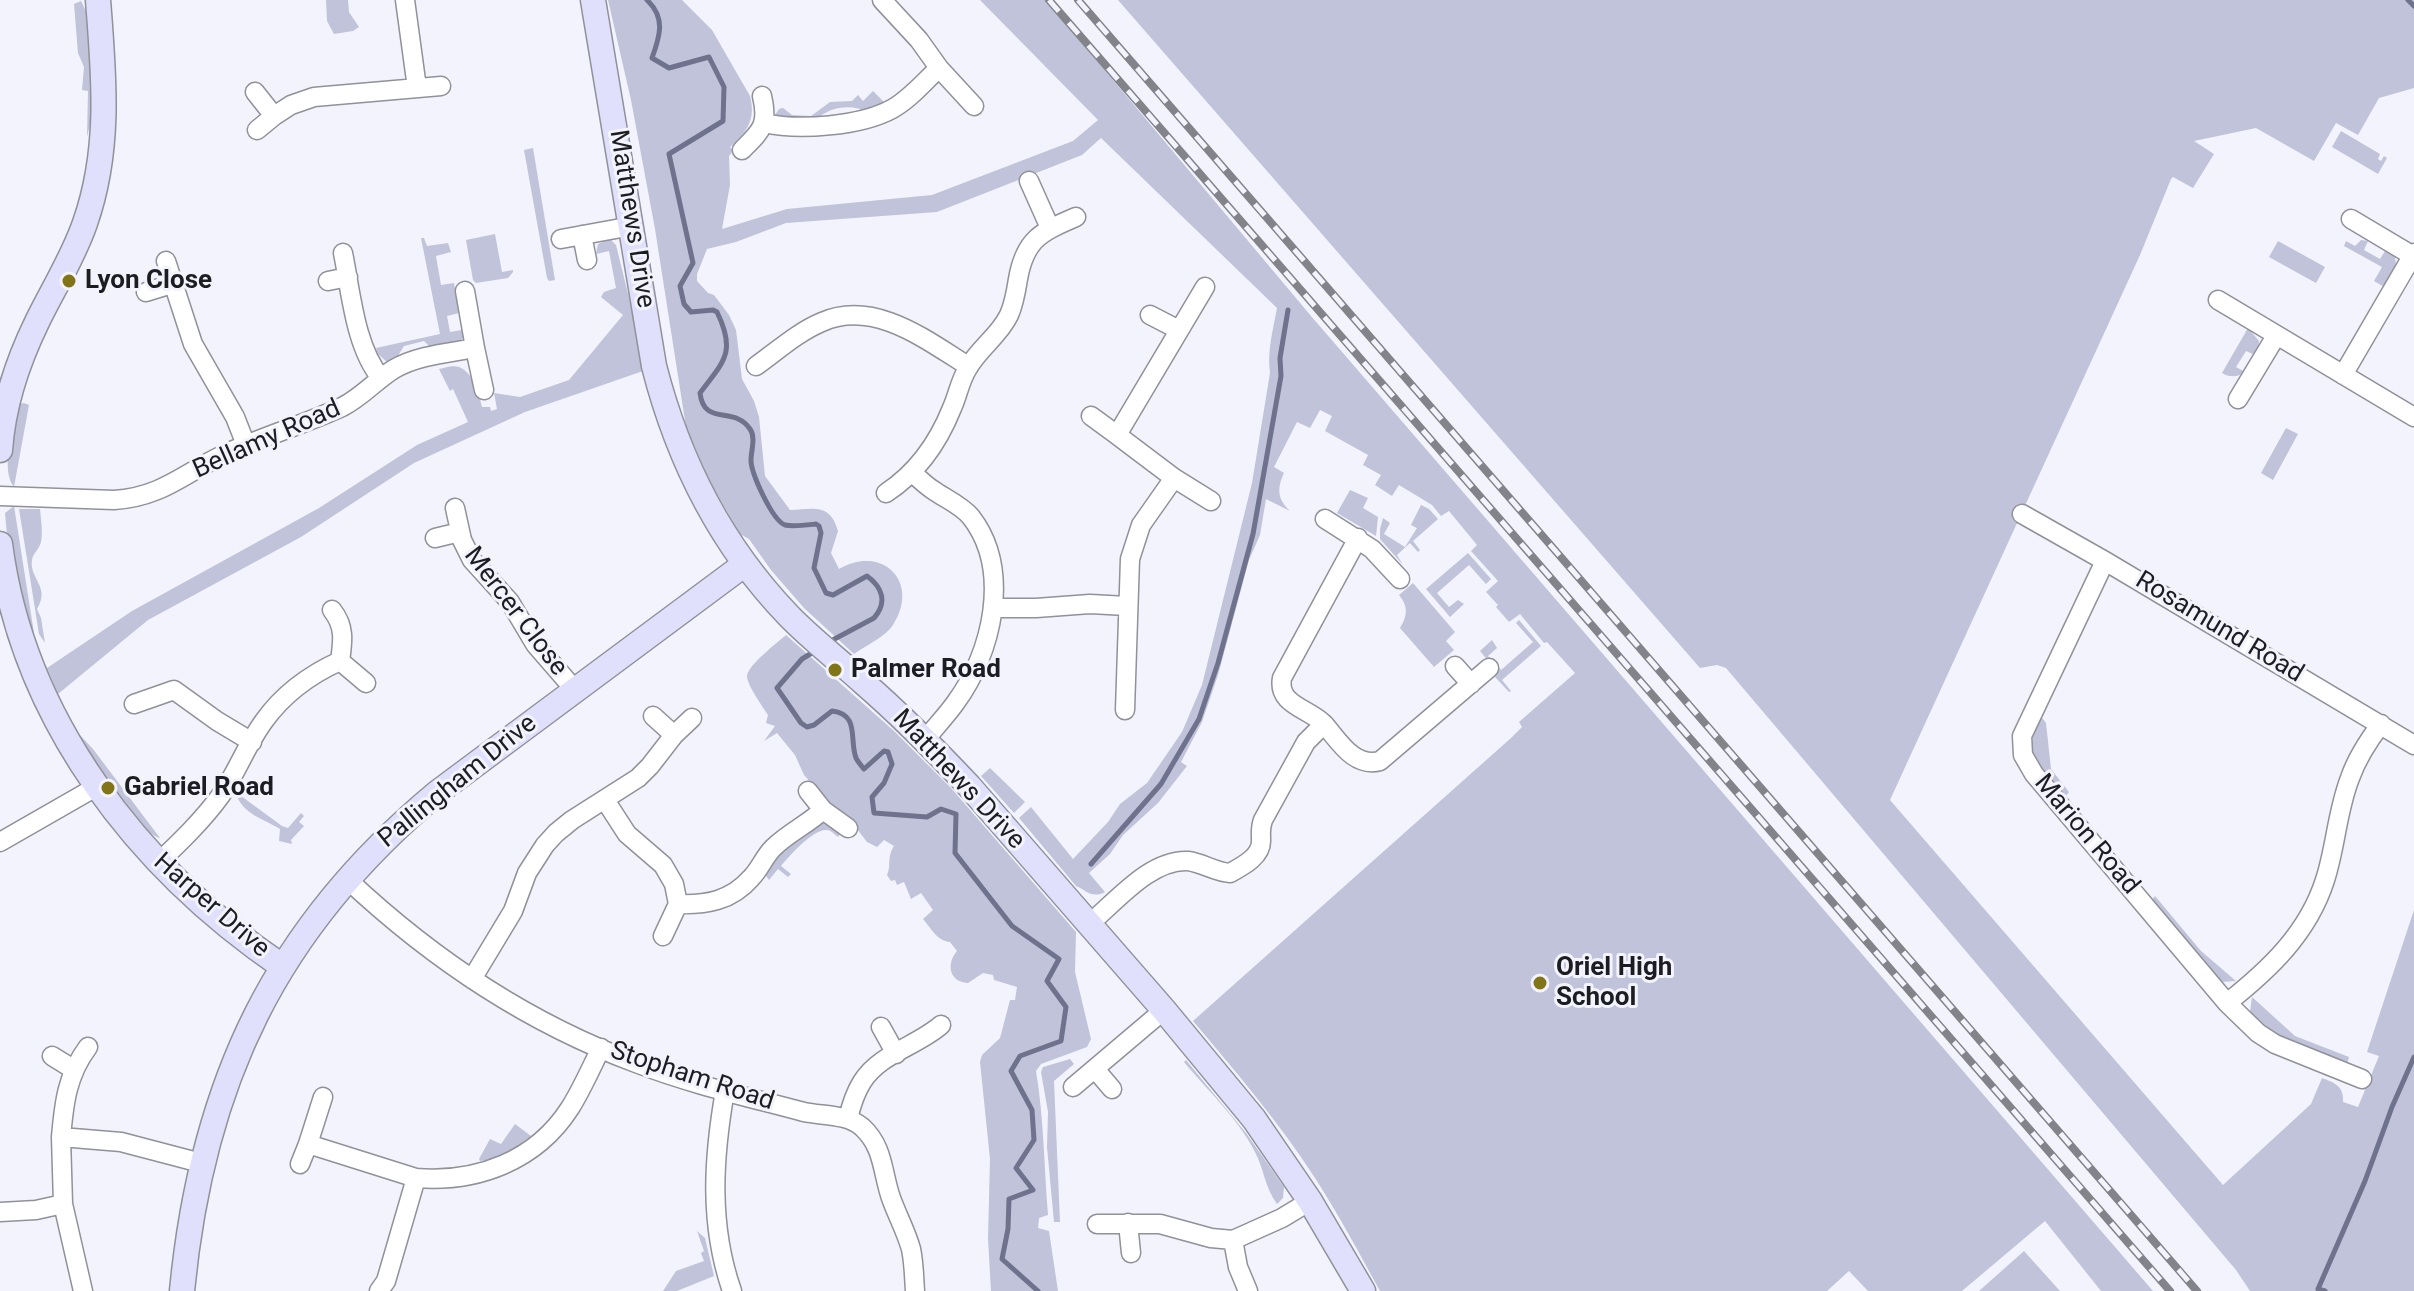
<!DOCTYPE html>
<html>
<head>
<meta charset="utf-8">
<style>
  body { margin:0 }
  canvas { display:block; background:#f2f3fc }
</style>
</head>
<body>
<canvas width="2414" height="1291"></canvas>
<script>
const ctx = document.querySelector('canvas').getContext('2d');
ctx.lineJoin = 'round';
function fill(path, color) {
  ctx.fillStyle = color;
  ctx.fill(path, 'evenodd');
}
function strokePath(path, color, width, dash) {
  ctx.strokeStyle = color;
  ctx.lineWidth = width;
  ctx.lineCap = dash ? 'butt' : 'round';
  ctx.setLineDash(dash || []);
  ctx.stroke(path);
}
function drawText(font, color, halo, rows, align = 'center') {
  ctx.font = font + ' Roboto,sans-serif';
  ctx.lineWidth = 6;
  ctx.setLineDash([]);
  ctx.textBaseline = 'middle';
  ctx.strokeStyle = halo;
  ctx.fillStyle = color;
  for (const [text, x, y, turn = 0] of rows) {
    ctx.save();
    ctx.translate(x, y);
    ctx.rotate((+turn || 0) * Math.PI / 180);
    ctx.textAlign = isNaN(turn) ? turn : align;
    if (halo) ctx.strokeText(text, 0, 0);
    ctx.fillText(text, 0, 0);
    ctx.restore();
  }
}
const green = new Path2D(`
  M326,0H348L349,12L359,27L353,31L334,34L327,21Z
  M608,0H682L712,30L750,96C756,120 747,132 730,147L733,151L729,156L730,185L722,229L787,209L932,195L1073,141L1098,120L980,0H1046L1311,316L2153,1291H2101L2045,1221L1962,1291H1868L1849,1271L1827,1291H1380C1359,1253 1339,1215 1315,1178C1279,1122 1236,1072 1193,1021L1511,738L1522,727L1519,722L1575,673L1547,642L1544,643L1520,614L1509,622L1496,607L1498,605L1486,592L1498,581L1471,551L1477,545L1449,511L1441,516L1432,505L1399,485L1392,496L1375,485L1381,475L1363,465L1368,455L1325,431L1332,416L1320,410L1310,428L1297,422L1274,467L1284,473C1277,488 1277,499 1290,511L1266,499L1260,535L1249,560L1218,675L1202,722L1181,762L1187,766L1158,803L1123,835L1110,854L1089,873L1105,892C1092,899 1086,890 1076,886L1019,818L1031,807L1073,859L1108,822L1120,804L1147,783L1182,732L1202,685L1252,483L1270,373C1267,351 1273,330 1277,308L1101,138L1082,155L937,212L786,223L736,242L707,249L697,274V281L708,293L714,295L729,315L736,330L742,379L754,401L759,417L765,476L790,510C814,509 830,503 838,531L831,553L839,569C882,544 921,582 893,625C886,636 867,645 854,654L804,608L771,570L749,539L740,534L711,484L686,427L655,229L631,100Z
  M1118,0H2414V88L2379,98L2358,135L2336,123L2314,161L2256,128L2194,141L2214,154L2193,188L2173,177L2171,179L2140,255L1890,800L2223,1185L2311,1104L2322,1078C2335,1083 2344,1086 2343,1102L2358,1107L2379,1056L2367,1052L2414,910V1291H2250L2236,1270L1726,668L1717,665L1700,668Z
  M81,1L86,11C88,52 99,98 87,137L88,91L82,90L84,67L78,53L74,4Z
  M873,91L883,101V106L869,112C851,104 830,106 816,120L781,119L775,115L779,109L783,108L792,115L811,116L830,102L852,101L858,95L863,101Z
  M2341,131L2380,154L2378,159L2381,161L2384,156L2387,158L2378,174L2332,147Z
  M533,148L555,280L549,281L547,278L524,150Z
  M495,234L502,272L513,270V272L508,278L476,283L473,280L466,240Z
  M421,238H424L427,246L448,243L451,252L436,256L441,285L454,283L459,313L447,316L450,332L462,330L464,337L457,343L431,348L424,341L404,346L396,359L388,363L378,354L376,348L440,334Z
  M610,239L616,245L631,306L643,371L525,412L414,463L301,537L148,620L58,694L47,668L132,611L319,508L417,445L468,422L453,389L450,391L439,369C445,368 452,365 459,367C473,372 479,394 482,407H490L491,411L497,409L494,393L520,397L569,380L623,315L601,297L604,292L616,288L609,251L596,254L598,244Z
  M2361,240L2368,241L2364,250L2380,259L2387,248L2394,252L2396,264L2386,288L2374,281L2382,267L2344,246L2346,241L2355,246Z
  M2278,241L2325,267L2316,283L2269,257Z
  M2248,328L2259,341L2257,356L2246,351L2236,367L2245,372C2238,377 2230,378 2222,373Z
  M24,403L29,405L14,487C0,470 13,425 19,404Z
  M2286,428L2298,434L2273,480L2261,473Z
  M1350,490L1368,498L1363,508L1378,517L1376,536L1337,513Z
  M1421,505L1429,509L1438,519L1413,541L1420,550L1418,552L1410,543L1397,555L1403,565L1380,539V529L1383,518L1390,523L1384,534L1405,547L1417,528L1411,525Z
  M14,506L36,646L34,647L7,536L5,513Z
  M19,509H40C41,520 43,532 41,542C39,550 33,553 32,560C29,579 51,587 37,609L41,618L45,643L39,634Z
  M1468,553L1491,579L1486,584L1469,565L1437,593L1449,607L1458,600L1464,604L1450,617L1426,589Z
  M1413,583L1455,632L1446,641L1454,650L1434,667L1400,628C1408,615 1408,606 1399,595Z
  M1519,620L1541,646L1502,680L1511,691L1509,692L1495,677L1498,673L1480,651L1492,640L1497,648L1488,656L1501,670L1533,642L1516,623Z
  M786,635L894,731L951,788L1076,932L1075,972L1091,1039L1087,1047L1041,1064L1036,1071C1044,1119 1044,1167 1048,1215L1039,1218L1038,1228L1049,1231L1058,1291H991L988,1239L990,1159L980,1062L982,1055L1000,1038L1010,1000H1015L1017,987L994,980L993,975L983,973L968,983C949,982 946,964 957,951L950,942C937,941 931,928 923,919L933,910L921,893L911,899L904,882L897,885L895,880L891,881L887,875C892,864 886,859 894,846L884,840L877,847L867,842L851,821L828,802L804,775L795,755L777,733L764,741L775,726L766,723L768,715C763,707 747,685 747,676C748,665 777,643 786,635Z
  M2040,715L2046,723L2051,769L2069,792L2066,796H2063C2035,762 2022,760 2040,715Z
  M77,732L93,749L160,838C135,831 91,755 77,732Z
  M990,768L1025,802L1014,813L981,776Z
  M237,793L282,826L288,828L301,813L304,816L299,822L304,826L291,840L292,844L279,841L280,829C262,818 245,815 236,795Z
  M827,823L842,832L838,837C834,834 831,830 827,830C814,828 789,856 781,866L791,874L788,877L778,869L769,880L764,873L780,851L819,824Z
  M2155,896L2201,951L2236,981L2221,982L2152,900Z
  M2252,997L2295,1036L2349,1057L2347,1065C2317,1054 2268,1041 2250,1012Z
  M1070,1059L1074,1064L1054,1081L1060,1222H1054L1047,1147L1048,1112L1041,1072L1043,1067Z
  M1186,1060L1246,1133L1284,1187L1283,1198L1277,1204C1265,1188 1264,1169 1255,1152C1238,1118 1208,1091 1184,1062Z
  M515,1124L531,1136C516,1148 500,1160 480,1161L479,1159L490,1139L501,1144Z
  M697,1231L705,1238L714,1276L677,1291H663L676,1271L704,1261L701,1253L704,1251Z
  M2024,1251L2060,1291H1979Z`);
const stream = new Path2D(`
  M647,0C666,18 660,36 652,58L669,68L709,57L724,87L723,121L669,154L693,263L680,286L684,304L691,312L713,310L717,312C737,353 723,362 700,393C704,427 734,405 750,429C756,437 751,451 751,460C751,473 772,520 785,525C793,527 807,525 816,524L819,526L821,533L814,568L826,593L833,595L867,576C882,587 888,602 874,618L827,643
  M2408,0L2414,6
  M815,651L802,659L777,688L801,723L807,727L814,725L832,711C860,714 849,740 856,758C856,759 863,768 864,769L884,751L888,752L892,764L884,783L872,797L874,813L927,817L941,809L956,814L955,853L1012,926L1059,959L1047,981L1066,1007L1061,1041L1020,1056L1011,1071L1032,1110L1034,1140L1016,1168L1033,1190L1009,1199L1008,1229L1002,1259L1038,1291
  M1091,864L1161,784L1199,719L1218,663L1253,534L1281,376L1280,358L1288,310
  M2325,1291L2318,1289L2365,1181L2392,1107L2414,1057`);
const street = new Path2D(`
  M405,0L417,88
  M882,0L919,40L939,68L974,106
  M255,92L274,116L257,130
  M274,116L291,105L314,97L441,86
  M764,123C799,131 861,126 892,109C910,99 924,82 939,68
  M742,150C761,131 769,125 762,96
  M1029,181L1050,228
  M2351,219L2413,256
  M582,235L587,260
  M561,239L632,226
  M343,253C351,292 355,347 381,378
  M166,261L193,344L235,417L246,445
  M328,281L348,277
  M465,291L475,348
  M146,292L172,284
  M2218,300L2414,417
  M1150,315L1179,330
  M756,366C777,351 798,332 822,322C874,299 926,340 968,366
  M2343,375L2414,253
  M2238,399L2276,336
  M1091,416L1117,435
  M913,473C920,480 928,487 936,492C948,500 962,506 971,517C1012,570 992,653 956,702C947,715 935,727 925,740
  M1174,478L1211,501
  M886,493C918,472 938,443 952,408C958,395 960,380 968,368C979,348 999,336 1009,315C1014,304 1016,292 1018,279C1025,239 1041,232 1076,217
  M0,496L114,500C163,497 185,472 227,453C265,436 305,424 342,407C362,397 376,380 394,369C418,355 449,353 475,348L484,390
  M455,508L462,540L472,560L510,602L535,644L574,689
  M2022,514L2105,561L2414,745
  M1325,519L1372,549L1400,579
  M435,538L460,532
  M2105,561L2022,736L2023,755L2034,774L2227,1003C2270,969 2308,933 2325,880C2336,846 2337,811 2350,778C2357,758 2368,741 2381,724
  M993,608H1036L1090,604L1127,606
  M340,661L366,683
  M1455,666L1471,684
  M134,704L174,690L217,721L252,742
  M1125,710L1130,559L1141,525L1174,478L1117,435L1205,287
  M653,716L674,735
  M1324,724C1339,741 1354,768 1380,761L1489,668
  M808,791L823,810L848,828
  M605,800L627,834L663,865L674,884L678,904L663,936
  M0,842L96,787
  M158,863C180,842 203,820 221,795C237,772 247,744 264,721C284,693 309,675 340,661C343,641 345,626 332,610
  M347,879C430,957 528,1023 636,1063C690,1084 748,1097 804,1112C823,1116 847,1114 862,1127C884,1147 882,1172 891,1198C897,1215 906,1231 911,1249C914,1263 914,1277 915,1291
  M678,904C706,905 731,901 751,878C760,869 764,857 773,848C788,833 808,824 823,810
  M1089,924C1116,902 1150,859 1188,861C1203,863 1215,872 1230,873C1243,866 1262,856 1261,840C1261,832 1260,828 1263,820L1306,742L1324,724C1308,708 1277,705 1282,678L1358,538
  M472,979L513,911L527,873L545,845L556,833L572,820L638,778L650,766L674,735L692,718
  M2227,1003L2258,1033L2275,1044L2362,1079
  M881,1027L896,1054
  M52,1056L73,1069
  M1095,1069L1112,1089
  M1073,1087L1164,1010
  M725,1091C713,1159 709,1225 732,1291
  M323,1097L308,1144L416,1178C477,1183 536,1161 570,1108C582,1089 591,1068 601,1048
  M848,1119C851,1106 855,1093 862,1082C879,1054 917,1046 941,1025
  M61,1137C64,1103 67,1075 88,1047
  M300,1164L308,1144
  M0,1212L36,1210L63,1204
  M1128,1223L1131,1253
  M1097,1224H1160L1211,1238L1233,1240L1282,1218L1310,1201
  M1233,1240L1238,1267L1248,1291
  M83,1291L63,1204L61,1137L121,1142L201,1163
  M379,1291L386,1281L416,1178`);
const secondary = new Path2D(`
  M593,0L654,366C678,460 721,545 788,615C812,640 840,661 865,684C902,716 936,751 969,786L1164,1010L1254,1119L1310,1201L1363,1291
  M0,450C3,407 18,361 37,322C53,289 73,258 85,223C111,149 104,76 98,0
  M0,544C23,721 139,869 283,967
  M182,1291C202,1083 275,928 437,793L745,564`);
const rail = new Path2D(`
  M1049,0L2170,1291
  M1078,0L2197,1291`);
const markers = [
  [69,281,8,"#827518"],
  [835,670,8,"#827518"],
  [108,788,8,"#827518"],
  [1540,983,8,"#827518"]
];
const streetNames = [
  ["Matthews Drive",631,219,81],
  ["Bellamy Road",267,440,-24],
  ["Mercer Close",515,612,53],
  ["Rosamund Road",2219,628,31],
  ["Matthews Drive",958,780,47],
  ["Pallingham Drive",458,782,-39],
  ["Marion Road",2086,835,50],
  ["Harper Drive",211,906,41],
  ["Stopham Road",692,1077,18]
];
const poiNames = [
  ["Lyon Close",85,281],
  ["Palmer Road",851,670],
  ["Gabriel Road",124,788],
  ["Oriel High",1556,968],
  ["School",1556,998]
];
fill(green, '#c0c3da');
strokePath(stream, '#6f728c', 5);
strokePath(street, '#909199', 21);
strokePath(secondary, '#909199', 27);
strokePath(street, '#fff', 18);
strokePath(secondary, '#e0e0fd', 24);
strokePath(rail, '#83848a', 8);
strokePath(rail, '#f2f3fc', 5, [15]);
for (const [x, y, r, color] of markers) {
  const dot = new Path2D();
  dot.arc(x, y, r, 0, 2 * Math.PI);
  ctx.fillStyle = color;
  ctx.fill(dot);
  strokePath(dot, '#f2f3fc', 3);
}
drawText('26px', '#1c1d20', '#f2f3fc', streetNames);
drawText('bold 26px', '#1c1d20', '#f2f3fc', poiNames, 'left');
</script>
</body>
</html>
